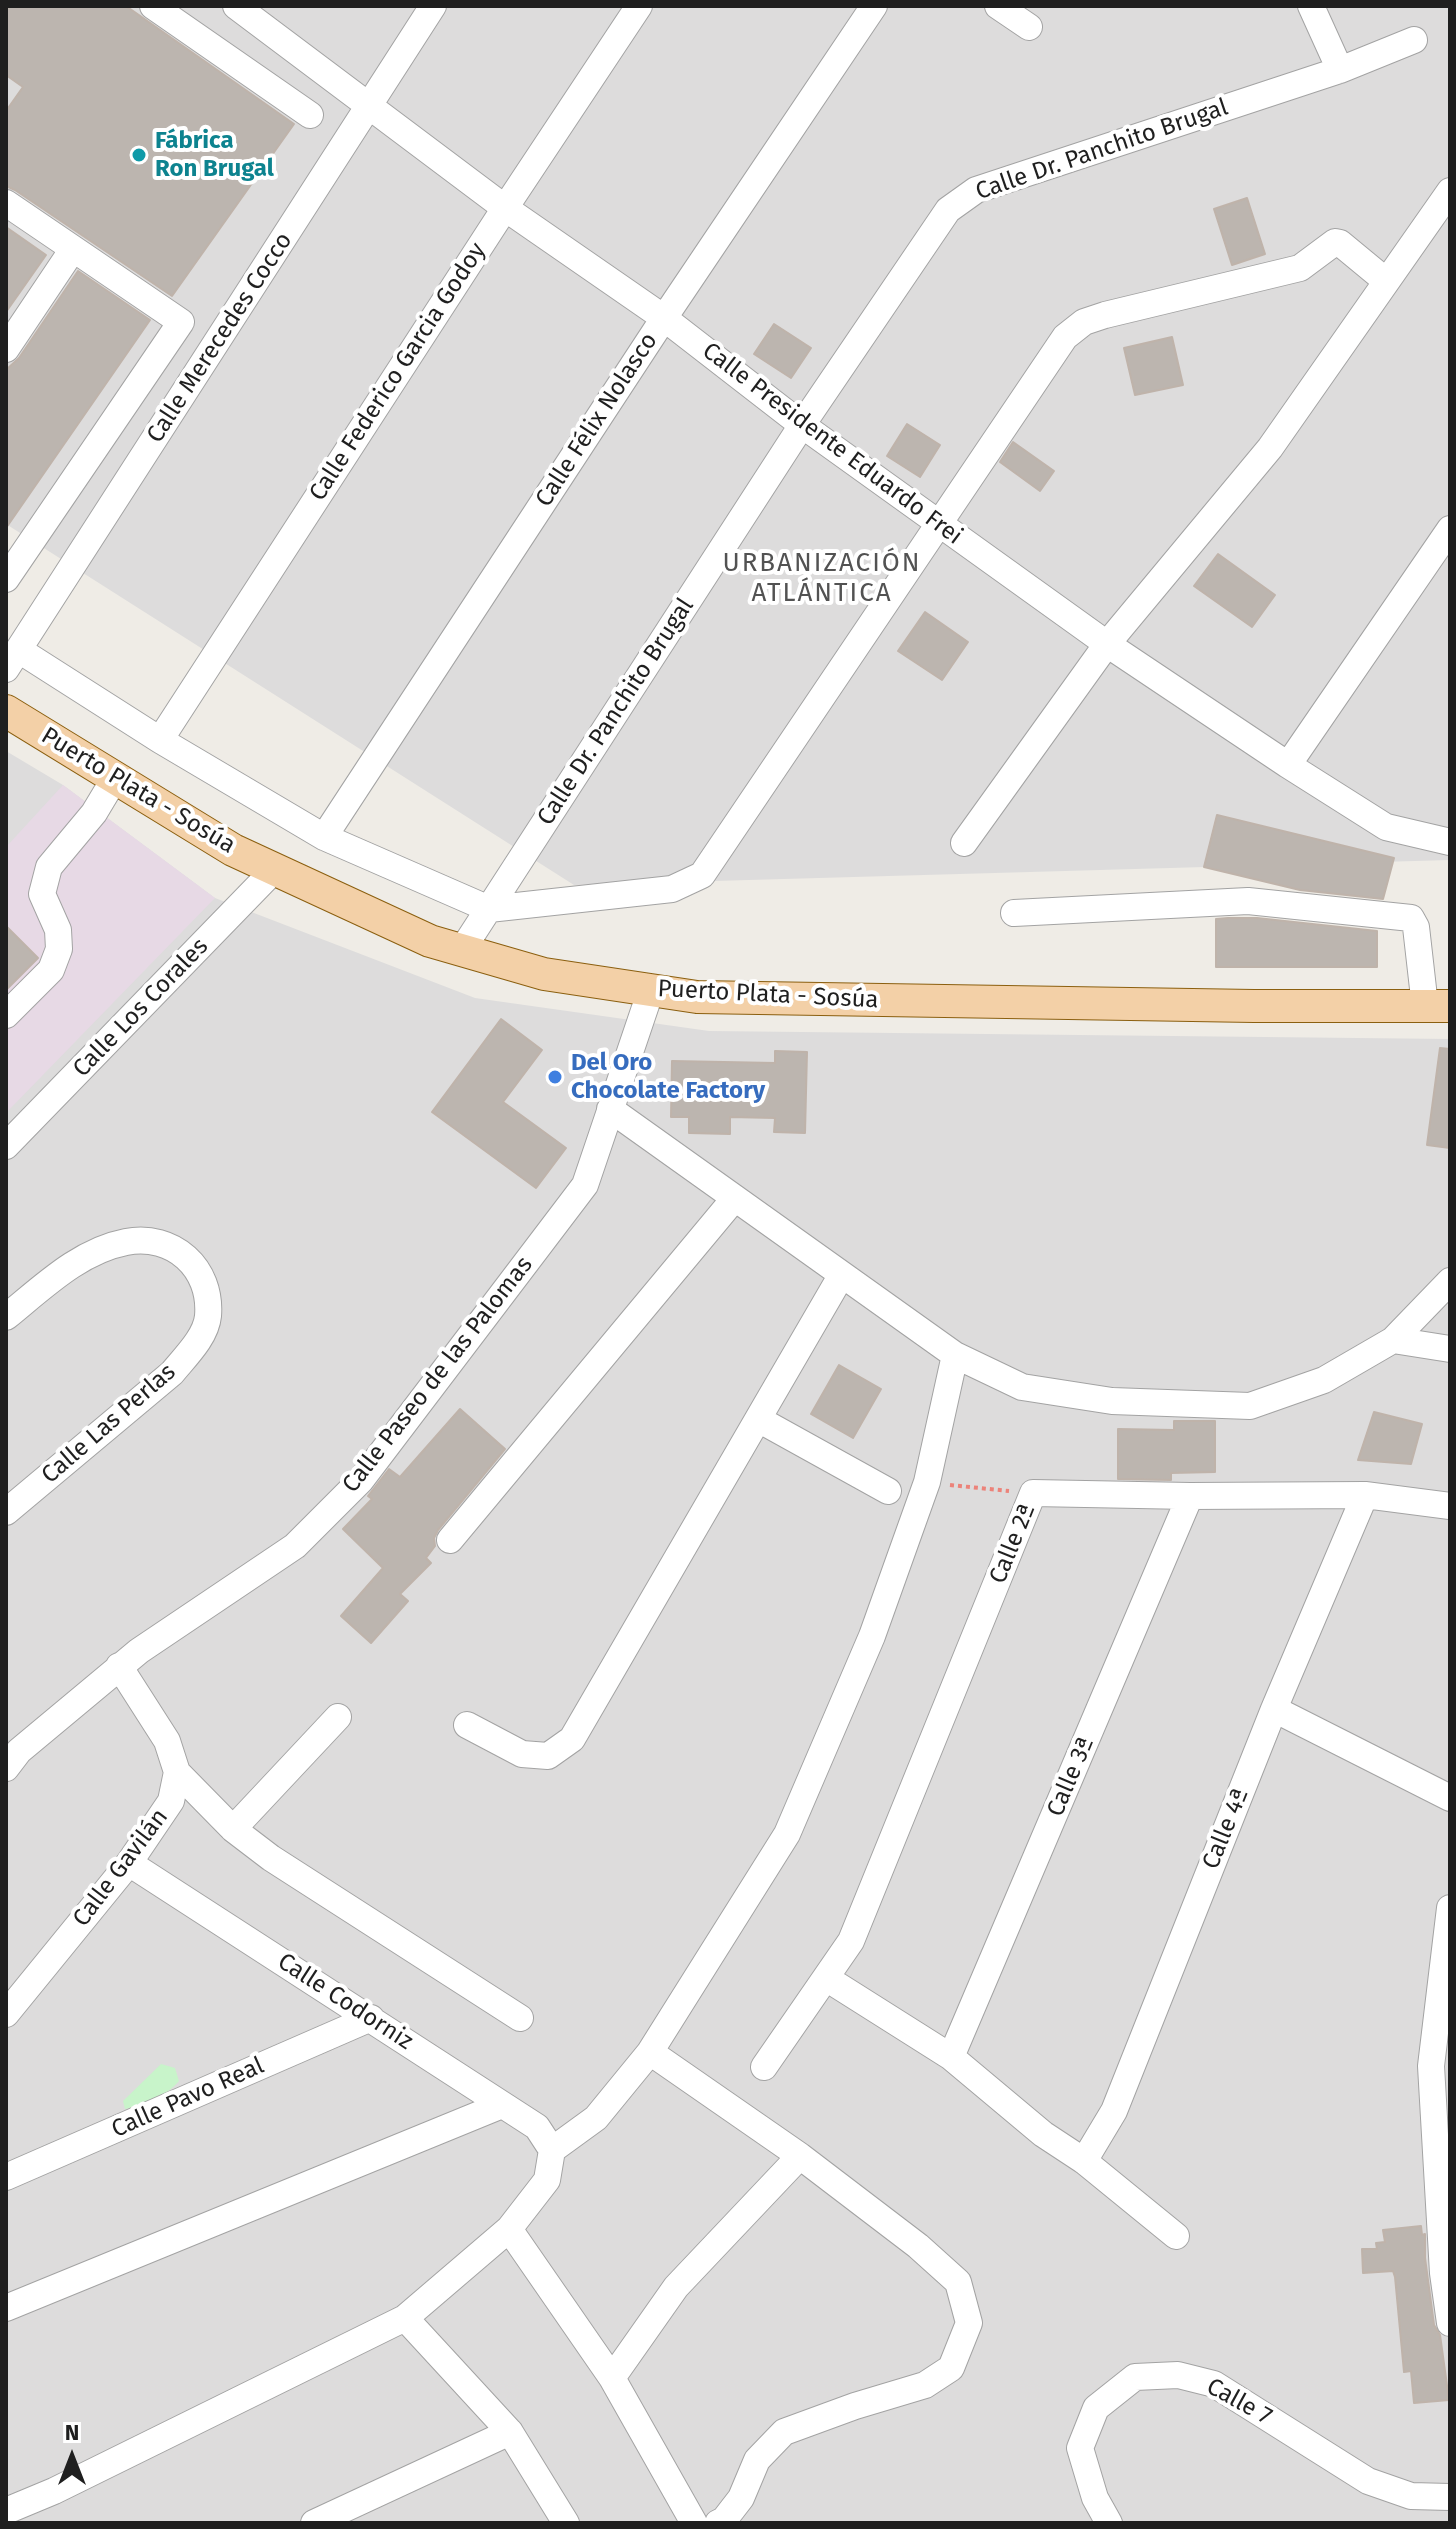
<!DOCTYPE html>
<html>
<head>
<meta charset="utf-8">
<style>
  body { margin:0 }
  #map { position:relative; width:1456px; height:2529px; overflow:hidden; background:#efece6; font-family:"Fira Sans",sans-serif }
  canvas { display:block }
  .frame { position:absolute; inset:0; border:8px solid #1f1f1f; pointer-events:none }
  .north { position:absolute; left:32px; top:2417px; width:80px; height:80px; -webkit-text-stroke:6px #fff; paint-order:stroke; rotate:0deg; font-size:22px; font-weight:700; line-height:32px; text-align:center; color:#1f1f1f }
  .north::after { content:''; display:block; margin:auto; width:28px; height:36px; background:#1f1f1f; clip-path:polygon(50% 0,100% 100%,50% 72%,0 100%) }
</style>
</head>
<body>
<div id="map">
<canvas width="1456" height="2529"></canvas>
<div class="frame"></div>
<div class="north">N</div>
</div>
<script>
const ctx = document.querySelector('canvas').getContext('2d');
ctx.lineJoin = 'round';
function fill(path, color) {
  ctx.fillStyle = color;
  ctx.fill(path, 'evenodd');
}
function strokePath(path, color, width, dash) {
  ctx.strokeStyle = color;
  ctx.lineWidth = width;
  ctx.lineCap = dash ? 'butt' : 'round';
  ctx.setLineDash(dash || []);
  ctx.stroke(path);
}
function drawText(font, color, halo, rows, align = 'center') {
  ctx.font = font + ' "Fira Sans",sans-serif';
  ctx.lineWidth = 8;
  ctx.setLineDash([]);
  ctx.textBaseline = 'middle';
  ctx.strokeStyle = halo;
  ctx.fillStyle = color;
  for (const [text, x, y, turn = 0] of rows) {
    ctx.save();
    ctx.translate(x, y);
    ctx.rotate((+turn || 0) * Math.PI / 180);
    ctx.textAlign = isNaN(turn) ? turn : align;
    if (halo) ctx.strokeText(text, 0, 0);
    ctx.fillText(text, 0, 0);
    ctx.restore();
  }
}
const residential = new Path2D(`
  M6,6H1450V860L574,885L6,524Z
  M6,751L63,785L215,898L475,998L709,1031L1450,1039V2523H6Z`);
const industrial = new Path2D(`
  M63,785L215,898L6,1113V847Z`);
const park = new Path2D(`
  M161,2064L175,2068L179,2081C168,2095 143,2106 125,2109L123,2101Z`);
const building = new Path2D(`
  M6,6H126L294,124L172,296L15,190L6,186V111L23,87L6,75Z
  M1247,198L1265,254L1232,265L1214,209Z
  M6,227L46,255L6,312Z
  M78,271L150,320L6,528V370L19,358Z
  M774,324L811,348L791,378L754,354Z
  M1172,337L1183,385L1135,395L1124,348Z
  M907,424L940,445L920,477L887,456Z
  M1013,442L1054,471L1040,491L1000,462Z
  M1218,554L1275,595L1252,627L1194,586Z
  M925,612L968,642L942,680L898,651Z
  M1217,815L1394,858L1383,899L1300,890L1204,867Z
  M1228,918H1257L1377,931V967H1216V919Z
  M6,926L38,958L6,990Z
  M501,1019L542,1050L503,1102L566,1148L536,1188L432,1112Z
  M1440,1048L1450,1049V1148L1427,1145Z
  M775,1051L807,1052L805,1133L774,1132L775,1118L730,1117V1134L689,1133V1117H671L672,1061L775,1063Z
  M839,1365L881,1389L853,1438L811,1414Z
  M460,1409L505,1449L438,1530L434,1538L435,1546L426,1558L431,1563L400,1594L408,1601L371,1643L341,1616L383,1568L343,1529L372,1499L368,1496L389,1469L400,1477Z
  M1374,1412L1422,1424L1411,1464L1358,1460Z
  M1174,1421H1215V1472L1171,1473V1480L1118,1479V1429L1174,1430Z
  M1421,2226L1422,2235L1425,2234V2258L1434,2325L1440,2335L1449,2400L1414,2403L1411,2371L1404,2372L1395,2277L1393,2271L1363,2273L1362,2249H1377L1376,2243L1385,2242L1383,2230Z`);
const path = new Path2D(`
  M950,1485L1009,1491`);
const minor = new Path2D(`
  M153,6L310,115
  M236,6L505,208L664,318L802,425L1107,644L1288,765L1386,827L1450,842
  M998,6L1029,27
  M1311,6L1340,70
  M6,203L181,322L6,579
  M6,349L73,249
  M19,650L160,740L324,837L489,909L672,889L702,875L1065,337L1084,322L1105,315L1300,268L1335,242L1340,243L1386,281
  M6,669L433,6
  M160,740L505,208L639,6
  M1288,765L1450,529
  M324,837L664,318L874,6
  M964,843L1107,644L1270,448L1450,191
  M1014,913L1248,901L1411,918L1416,927L1425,1006
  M462,950L802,425L948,210L976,190L1340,70L1414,40
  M6,1015L51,970L59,949L58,930L42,894L49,867L94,813L115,778
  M610,1109L955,1355L1022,1387L1112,1401L1250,1406L1324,1380L1393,1340L1450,1281
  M6,1146L275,869
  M6,1317C42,1288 79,1251 126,1242C173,1233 212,1268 208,1316C206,1337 185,1357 172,1373L6,1512
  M1393,1340L1450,1349
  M758,1419L888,1491
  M450,1540L734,1199
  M1274,1709L1450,1798
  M467,1725L522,1754L548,1756L572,1739L841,1276
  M6,1768L19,1751L139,1651L295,1546L361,1480L585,1185L651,990
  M177,1772L233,1829L338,1717
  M233,1829L271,1858L520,2018
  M129,1863L537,2127L552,2150
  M1450,1908L1431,2066L1443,2273L1450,2323
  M826,1978L951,2057L1043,2134L1084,2161L1176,2236
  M6,2014L129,1863L171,1801L177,1772L167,1741L119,1666
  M951,2057L1190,1496
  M764,2067L851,1941L1033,1493L1190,1496L1365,1495L1450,1506
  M1084,2161L1114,2111L1274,1709L1365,1495
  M6,2177L371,2018
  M509,2229L612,2378L694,2523
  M6,2308L502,2105
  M405,2318L510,2432L566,2523
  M612,2378L676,2287L800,2156
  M6,2511L54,2491L405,2318L509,2229L547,2180L552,2150L596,2118L650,2052
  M314,2523L510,2432
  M718,2523L724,2520L741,2498L757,2460L784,2432L855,2406L925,2385L951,2368L969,2323L958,2282L918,2246L800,2156L650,2052L787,1834L872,1636L927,1482L955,1355
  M1109,2523L1095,2498L1080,2448L1096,2408L1135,2377L1178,2375L1214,2384L1368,2481L1411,2496L1450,2497`);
const major = new Path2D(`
  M6,711L233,850L430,941L544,974L697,997L1254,1006H1450`);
const markers = [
  [139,155,8,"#0f9aa8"],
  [555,1077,8,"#3f7fe0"]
];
const cultureNames = [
  ["Fábrica",155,141],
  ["Ron Brugal",155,169]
];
const streetNames = [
  ["Calle Dr. Panchito Brugal",1102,150,-19],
  ["Calle Merecedes Cocco",220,338,-57],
  ["Calle Federico Garcia Godoy",398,372,-57],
  ["Calle Félix Nolasco",597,420,-57],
  ["Calle Presidente Eduardo Frei",832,444,37],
  ["Calle Dr. Panchito Brugal",616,712,-57],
  ["Puerto Plata - Sosúa",138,791,31],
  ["Puerto Plata - Sosúa",768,995,3],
  ["Calle Los Corales",141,1008,-46],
  ["Calle Paseo de las Palomas",438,1375,-52],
  ["Calle Las Perlas",109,1424,-41],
  ["Calle 2ª",1013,1544,-68],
  ["Calle 3ª",1071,1777,-67],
  ["Calle 4ª",1226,1829,-68],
  ["Calle Gavilán",121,1868,-53],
  ["Calle Codorniz",345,2002,33],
  ["Calle Pavo Real",188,2098,-24],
  ["Calle 7",1239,2402,29]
];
const shopNames = [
  ["Del Oro",571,1063],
  ["Chocolate Factory",571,1091]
];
const neighbourhoodNames = [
  ["URBANIZACIÓN",822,564],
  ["ATLÁNTICA",822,594]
];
fill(residential, '#dddcdc');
fill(industrial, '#e7d9e5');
fill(park, '#c8f4ca');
fill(building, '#bcb5af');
strokePath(building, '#bfb3aa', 2);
strokePath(minor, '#a3a3a3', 28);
strokePath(major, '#8b5f0f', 34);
strokePath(path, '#ec837a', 4, [4, 4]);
strokePath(minor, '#fff', 26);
strokePath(major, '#f3d0a7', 32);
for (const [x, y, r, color] of markers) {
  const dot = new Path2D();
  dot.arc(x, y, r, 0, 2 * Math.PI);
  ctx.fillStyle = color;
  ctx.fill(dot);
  strokePath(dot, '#fff', 3);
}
drawText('bold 24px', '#0d838f', '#fff', cultureNames, 'left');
drawText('24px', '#1f1f1f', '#fff', streetNames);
drawText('bold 24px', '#366cbe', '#fff', shopNames, 'left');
ctx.letterSpacing = '2px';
drawText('26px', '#525252', '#fff', neighbourhoodNames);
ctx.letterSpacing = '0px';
</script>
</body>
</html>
